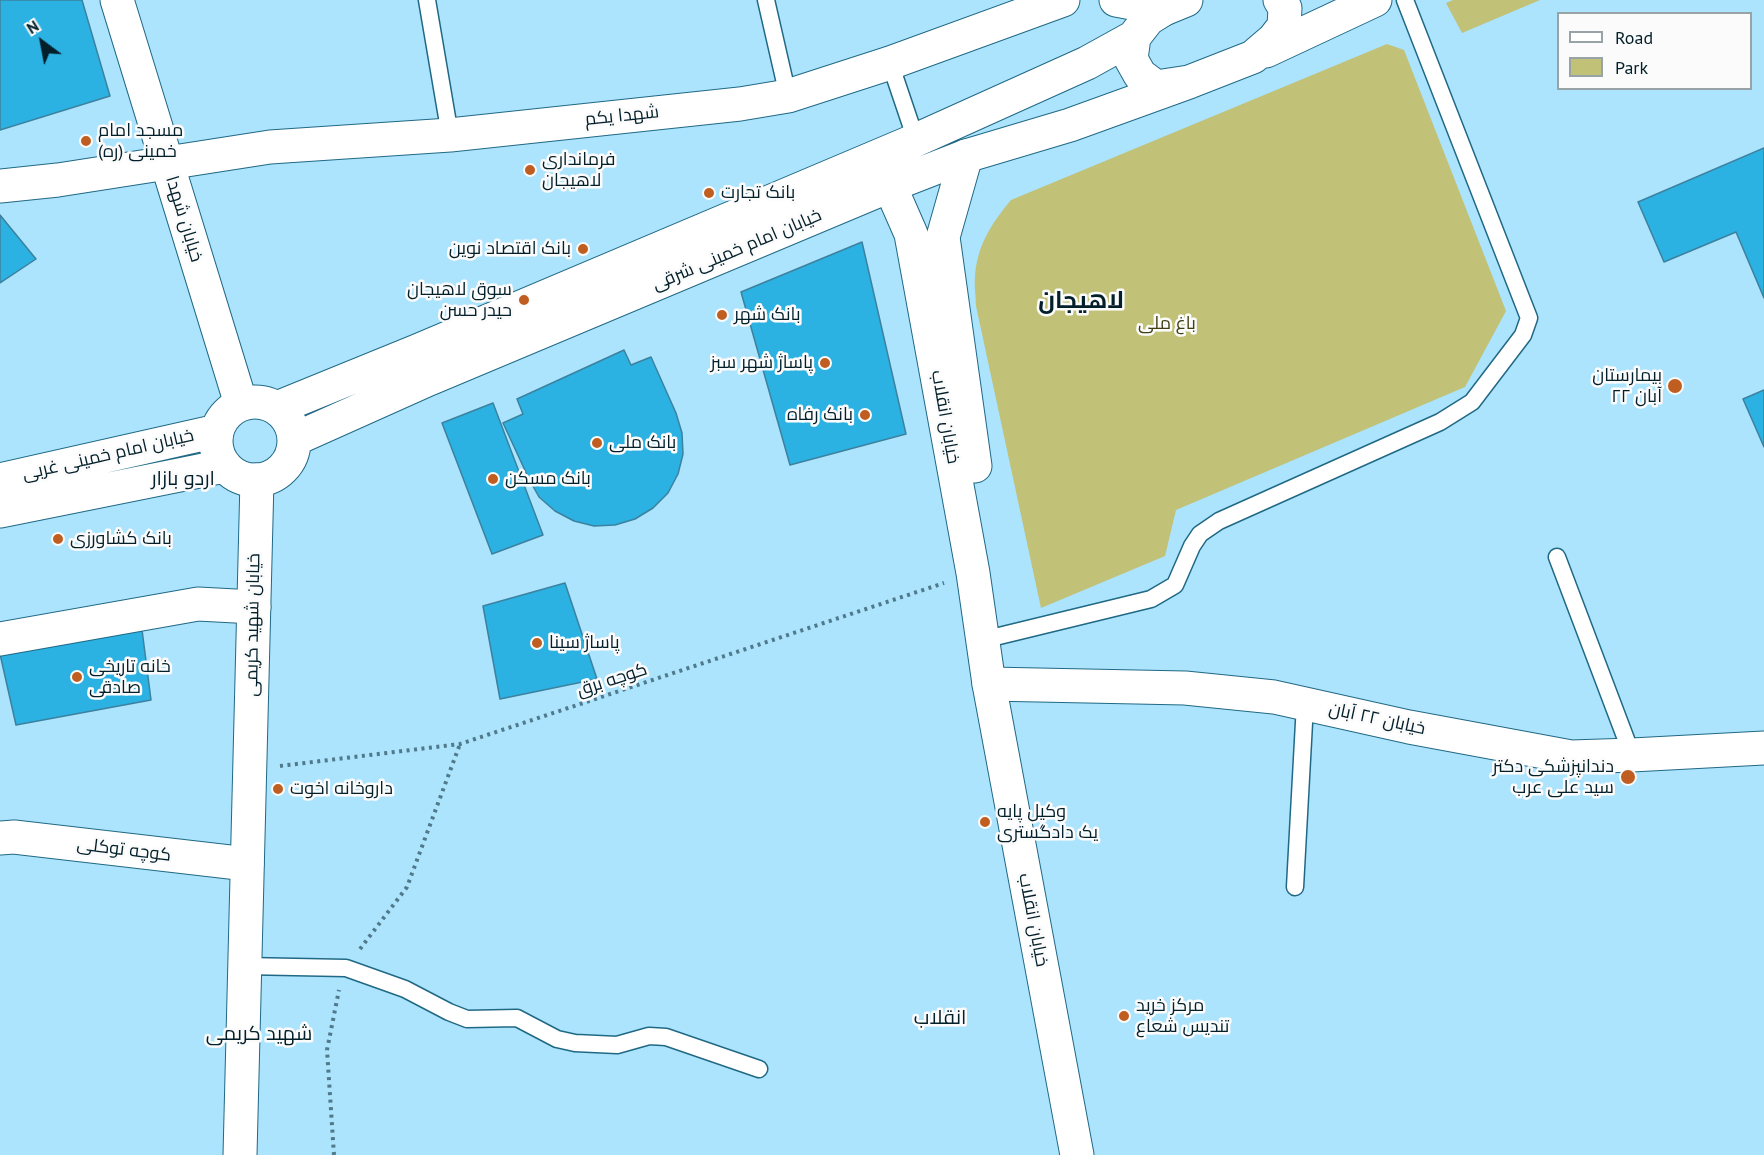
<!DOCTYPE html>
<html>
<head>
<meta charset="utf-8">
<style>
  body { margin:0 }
  #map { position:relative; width:1764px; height:1155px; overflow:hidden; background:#ace3fd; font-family:"PT Sans",sans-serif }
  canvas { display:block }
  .legend { position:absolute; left:1557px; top:12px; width:195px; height:78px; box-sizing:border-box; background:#fbfbfb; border:2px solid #97a3a7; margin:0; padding:8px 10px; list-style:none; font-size:18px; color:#021f2a }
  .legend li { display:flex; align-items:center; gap:12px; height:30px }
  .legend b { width:30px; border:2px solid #97a3a7 }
  .north { position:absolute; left:12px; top:12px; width:60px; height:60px; -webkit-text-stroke:4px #fbfbfb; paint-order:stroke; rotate:328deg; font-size:16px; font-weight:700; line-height:24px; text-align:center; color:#021f2a }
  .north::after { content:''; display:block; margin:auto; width:21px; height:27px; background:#021f2a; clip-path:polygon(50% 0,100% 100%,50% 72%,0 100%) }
</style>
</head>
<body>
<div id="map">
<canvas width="1764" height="1155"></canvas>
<ul class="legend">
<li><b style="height:8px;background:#fff"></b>Road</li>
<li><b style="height:16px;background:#c1c177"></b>Park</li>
</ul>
<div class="north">N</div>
</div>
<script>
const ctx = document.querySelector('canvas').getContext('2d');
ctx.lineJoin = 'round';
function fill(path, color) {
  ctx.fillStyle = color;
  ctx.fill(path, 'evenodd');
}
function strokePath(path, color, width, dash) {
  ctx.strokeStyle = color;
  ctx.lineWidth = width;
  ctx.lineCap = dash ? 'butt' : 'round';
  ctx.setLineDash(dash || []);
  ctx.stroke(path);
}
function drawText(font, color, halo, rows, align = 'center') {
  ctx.font = font + ' "PT Sans",Cairo,sans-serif';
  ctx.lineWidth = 5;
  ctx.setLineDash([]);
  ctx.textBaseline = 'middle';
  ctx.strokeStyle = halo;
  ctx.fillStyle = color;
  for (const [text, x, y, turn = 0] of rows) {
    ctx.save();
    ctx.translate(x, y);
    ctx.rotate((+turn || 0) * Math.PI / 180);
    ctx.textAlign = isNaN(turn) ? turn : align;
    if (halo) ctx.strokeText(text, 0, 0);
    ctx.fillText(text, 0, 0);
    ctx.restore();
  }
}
const green = new Path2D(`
  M1453,0H1540L1462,33L1446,3Z
  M1387,44L1404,50L1506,311L1465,387L1176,510L1165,556L1041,608L976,306C976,296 974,286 975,277C977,245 992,223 1011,200Z`);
const building = new Path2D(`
  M0,0H82L110,96L0,130Z
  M1764,148V298L1736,232L1664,262L1638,202Z
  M0,215L36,259L0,283Z
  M862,242L906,434L790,465L741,292Z
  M624,350L631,365L651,357L676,413L682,433L683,454L678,474L668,493L653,508L635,519L615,525L594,526L574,521L555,511L539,497L529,479L503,423L523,414L517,399Z
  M1764,390V447L1743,399Z
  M493,403L543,535L492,554L442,423Z
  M565,583L597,679L500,699L483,606Z
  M140,614L151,700L16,725L0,654Z`);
const path = new Path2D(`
  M280,766L460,744L944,583
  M360,949L407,887L460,744
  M334,1155L327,1050L339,990`);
const lane = new Path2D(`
  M427,0L450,135
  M766,0L788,96
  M890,63L916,140
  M1557,557L1632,755
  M999,636L1151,599L1175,585L1192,546L1200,534L1219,521L1440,422L1472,402L1523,335L1529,318L1405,0
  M1295,887L1305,704
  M244,966L346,968L405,989L449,1012L467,1019L517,1018L557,1039L575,1043L617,1045L649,1036L666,1037L759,1069`);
const street = new Path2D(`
  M1116,0L1164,9
  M0,186L58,180L270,147L450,135L740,104L788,96L890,63L1063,0
  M0,639L198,604L254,607
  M989,684L1185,688L1274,697L1409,727L1571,757L1632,755L1764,748
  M0,838L14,837L247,864`);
const secondary = new Path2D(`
  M117,0L241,404
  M966,156L943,237L975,466
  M879,161L911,234L973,573L989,684L1077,1155
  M240,1155L257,480`);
const primary = new Path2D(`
  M1186,0L1164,9L1148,19L1134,37L1131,59L1140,75L1156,87L1189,82L1253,57L1274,39L1284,26L1285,8L1280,0
  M1266,51L1375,0
  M216 441a39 39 0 1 1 78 0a39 39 0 1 1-78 0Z
  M277,408L417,351L916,140L1087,63L1134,37
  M295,439L429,379L889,186L966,156L1070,125L1189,82
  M0,480L217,431
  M0,511L224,466`);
const markers = [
  [86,141,6,"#bf5e20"],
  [530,170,6,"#bf5e20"],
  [709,193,6,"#bf5e20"],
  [583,249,6,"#bf5e20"],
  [524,300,6,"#bf5e20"],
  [722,315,6,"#bf5e20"],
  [825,363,6,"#bf5e20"],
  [1675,386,8,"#bf5e20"],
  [865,415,6,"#bf5e20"],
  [597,443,6,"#bf5e20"],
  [493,479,6,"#bf5e20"],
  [58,539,6,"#bf5e20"],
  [537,643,6,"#bf5e20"],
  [77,677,6,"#bf5e20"],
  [1628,777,8,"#bf5e20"],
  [278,789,6,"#bf5e20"],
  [985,822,6,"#bf5e20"],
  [1124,1016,6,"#bf5e20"]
];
const streetNames = [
  ["شهدا یکم",622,116,-6],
  ["خیابان شهدا",184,219,73],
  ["خیابان امام خمینی شرقی",737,250,-23],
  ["خیابان انقلاب",945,417,80],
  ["خیابان امام خمینی غربی",108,455,-13],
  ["خیابان شهید کریمی",253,625,-89],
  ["کوچه برق",612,680,-18],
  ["خیابان ۲۲ آبان",1377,719,12],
  ["کوچه توکلی",124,850,7],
  ["خیابان انقلاب",1033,920,79]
];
const poiNames = [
  ["مسجد امام",98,131],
  ["خمینی (ره)",98,152],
  ["فرمانداری",542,160],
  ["لاهیجان",542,181],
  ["بانک تجارت",721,193],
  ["بانک اقتصاد نوین",571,249,"right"],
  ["سوق لاهيجان",512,290,"right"],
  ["حيدر حسن",512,311,"right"],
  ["بانک شهر",734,315],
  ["پاساژ شهر سبز",813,363,"right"],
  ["بیمارستان",1662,376,"right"],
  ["۲۲ آبان",1662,397,"right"],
  ["بانک رفاه",853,415,"right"],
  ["بانک ملی",609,443],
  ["بانک مسکن",505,479],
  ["بانک کشاورزی",70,539],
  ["پاساژ سینا",549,643],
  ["خانه تاریخی",89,667],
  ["صادقی",89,688],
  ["دندانپزشکی دکتر",1614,767,"right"],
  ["سید علی عرب",1614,788,"right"],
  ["داروخانه اخوت",290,789],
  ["وکیل پایه",997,812],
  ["یک دادگستری",997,833],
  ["مرکز خرید",1136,1006],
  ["تندیس شعاع",1136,1027]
];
const parkNames = [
  ["باغ ملی",1167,324]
];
const neighbourhoodNames = [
  ["اردو بازار",183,479],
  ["انقلاب",940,1018],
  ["شهید کریمی",259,1034]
];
const districtNames = [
  ["لاهیجان",1081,301]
];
fill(green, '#c1c177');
fill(building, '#2bb1e2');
strokePath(building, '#3c829f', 1.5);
strokePath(lane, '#206985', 19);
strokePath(street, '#206985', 35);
strokePath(secondary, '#206985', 35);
strokePath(primary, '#206985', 35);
strokePath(path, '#50798b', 4, [3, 4.5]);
strokePath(lane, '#fff', 16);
strokePath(street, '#fff', 33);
strokePath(secondary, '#fff', 33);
strokePath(primary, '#fff', 33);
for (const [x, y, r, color] of markers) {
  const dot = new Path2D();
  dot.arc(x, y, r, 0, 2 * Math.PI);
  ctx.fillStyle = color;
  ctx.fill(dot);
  strokePath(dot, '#fbfbfb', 2);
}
drawText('18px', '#021f2a', '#fbfbfb', streetNames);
drawText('18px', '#021f2a', '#fbfbfb', poiNames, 'left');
drawText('18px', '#414013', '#fbfbfb', parkNames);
drawText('20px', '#021f2a', '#fbfbfb', neighbourhoodNames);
drawText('bold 24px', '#021f2a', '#fbfbfb', districtNames);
</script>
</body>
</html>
